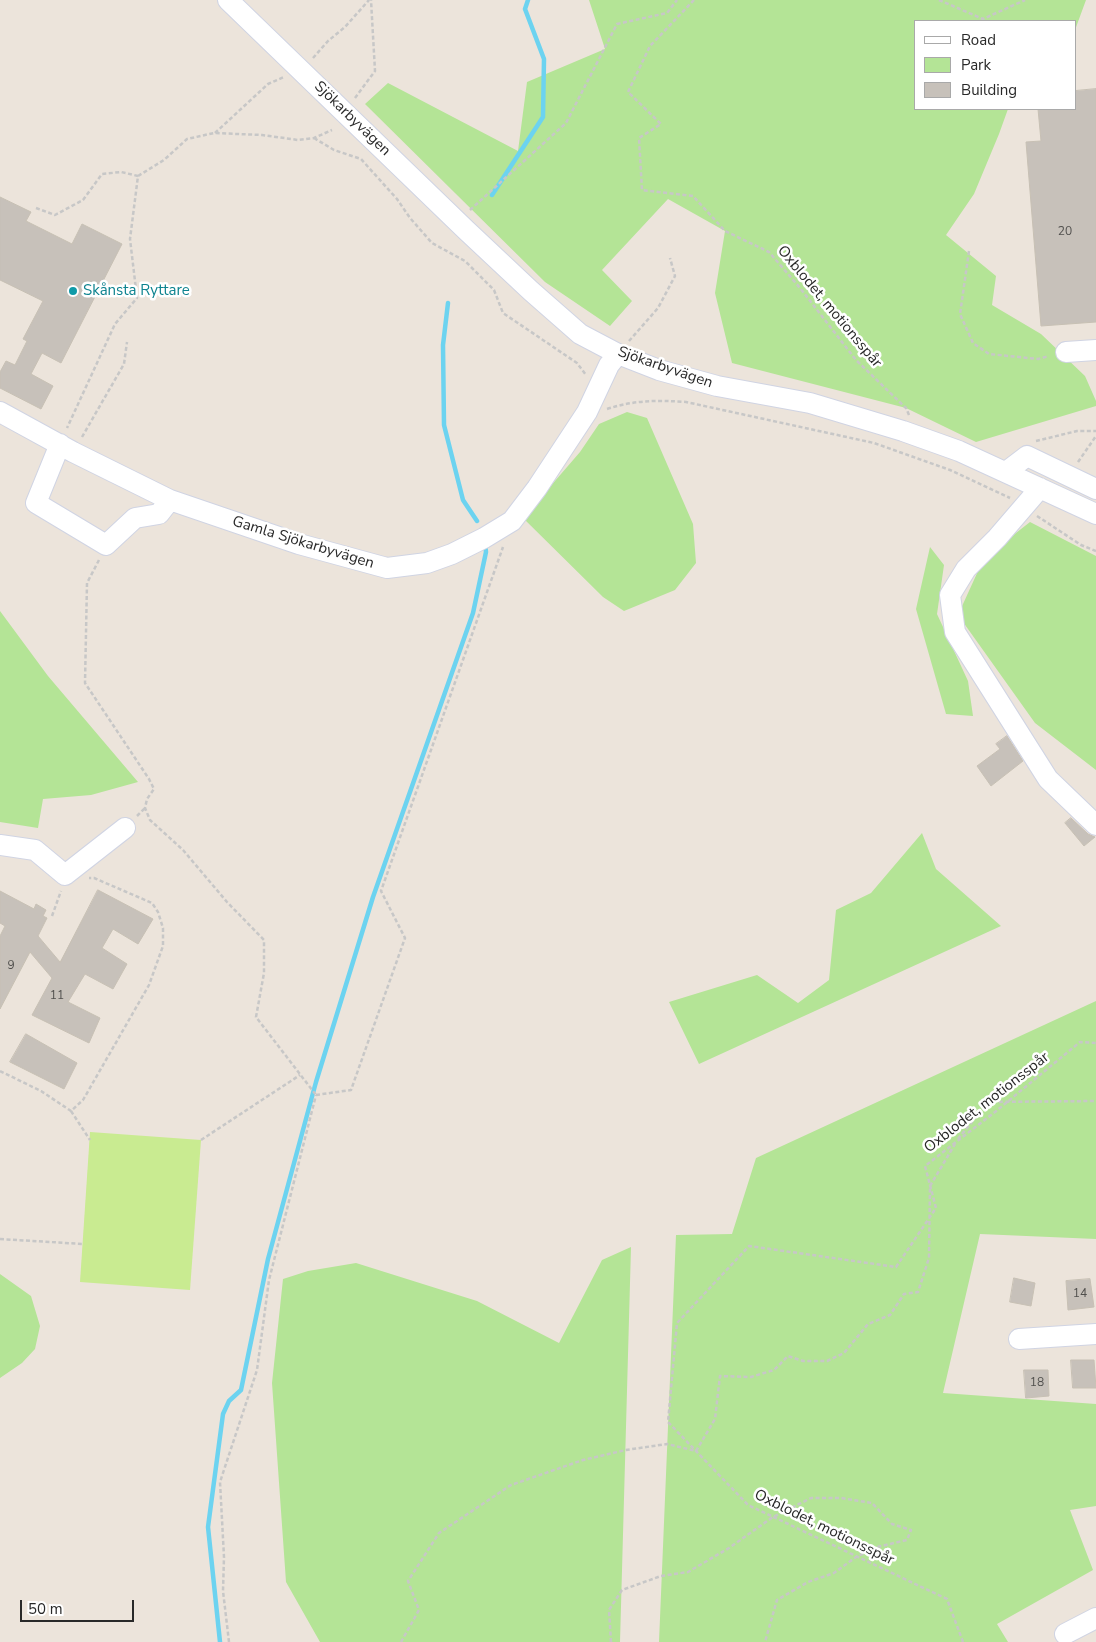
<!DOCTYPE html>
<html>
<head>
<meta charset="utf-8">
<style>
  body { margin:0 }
  #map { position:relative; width:1096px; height:1642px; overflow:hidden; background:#ece4db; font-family:"Nunito Sans",sans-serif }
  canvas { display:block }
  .legend { position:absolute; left:914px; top:20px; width:162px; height:90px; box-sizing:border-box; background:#fff; border:1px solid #a9a9a9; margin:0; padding:6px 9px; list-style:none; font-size:15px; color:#292929 }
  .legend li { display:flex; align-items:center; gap:10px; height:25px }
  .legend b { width:25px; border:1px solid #a9a9a9 }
  .scale { position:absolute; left:20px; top:1600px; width:114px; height:22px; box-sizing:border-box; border:2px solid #292929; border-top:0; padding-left:6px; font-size:15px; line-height:18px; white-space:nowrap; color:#292929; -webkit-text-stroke:4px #fff; paint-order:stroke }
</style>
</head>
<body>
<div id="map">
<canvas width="1096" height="1642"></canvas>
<ul class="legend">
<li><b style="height:6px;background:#fff"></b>Road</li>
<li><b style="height:14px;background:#b4e496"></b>Park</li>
<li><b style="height:14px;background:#c7c1ba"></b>Building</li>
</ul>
<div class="scale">50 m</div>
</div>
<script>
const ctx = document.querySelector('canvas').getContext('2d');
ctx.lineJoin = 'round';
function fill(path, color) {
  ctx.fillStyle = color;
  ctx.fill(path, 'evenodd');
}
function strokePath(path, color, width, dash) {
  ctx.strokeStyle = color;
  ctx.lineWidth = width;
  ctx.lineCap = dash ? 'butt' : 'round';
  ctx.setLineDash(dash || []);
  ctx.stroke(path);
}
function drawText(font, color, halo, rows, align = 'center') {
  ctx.font = font + ' "Nunito Sans",sans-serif';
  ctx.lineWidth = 5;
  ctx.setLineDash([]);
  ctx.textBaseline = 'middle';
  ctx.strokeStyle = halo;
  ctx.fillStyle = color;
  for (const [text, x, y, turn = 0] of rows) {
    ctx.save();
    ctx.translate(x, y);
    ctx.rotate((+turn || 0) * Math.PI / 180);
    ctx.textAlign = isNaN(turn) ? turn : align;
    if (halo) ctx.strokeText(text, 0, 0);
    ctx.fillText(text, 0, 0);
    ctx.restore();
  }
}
const green = new Path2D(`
  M589,0H1086L1075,30V21H915V109H1008L999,134L974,194L946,235L996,276L992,305L1041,334L1085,376L1096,401V406L976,442L906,408L732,363L715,293L725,231L668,199L602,270L632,301L610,326L545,282L365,104L388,83L518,151L527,82L605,49Z
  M627,412L647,418L693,524L696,563L675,590L624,611L603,597L523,518L580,452L599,424Z
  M1030,522L1096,556V770L1035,723L958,615L984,558Z
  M930,547L944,565L937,614L968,681L973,716L946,714L916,609Z
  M0,611L48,676L138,782L91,795L43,799L38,828L0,822Z
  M922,833L936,869L1001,926L699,1064L669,1002L757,975L798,1003L829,980L836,910L871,893Z
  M1096,1001V1239L980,1234L943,1393L1096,1404V1506L1070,1510L1093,1570L997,1624L1008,1642H659L676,1235L732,1234L756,1158Z
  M631,1247L620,1642H320L286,1582L272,1383L283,1279L308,1271L356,1263L477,1301L559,1343L602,1260Z
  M0,1274L31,1296L40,1326L35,1349L22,1363L0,1378Z`);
const pitch = new Path2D(`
  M90,1132L201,1140L190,1290L80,1282Z`);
const stream = new Path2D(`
  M492,195L543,117L544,59L525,9L528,0
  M448,303L443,345L444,425L463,500L477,521
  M220,1642L208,1527L223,1414L229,1401L241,1390L268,1259L316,1082L373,897L473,613L486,552L485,544`);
const building = new Path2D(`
  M1096,89V322L1041,326L1026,142L1041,141L1038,109H1075V91Z
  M0,197L31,212L26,221L72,244L82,224L122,244L61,363L42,353L31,374L53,386L41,409L0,388V372L6,361L15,365L27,341L23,339L43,301L0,280Z
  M1007,736L1023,761L991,786L977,766L1000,749L996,744Z
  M1071,818L1088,834L1095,837L1084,846L1065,823Z
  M98,890L153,919L138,944L113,929L102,948L127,964L113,989L85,974L68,1002L100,1018L89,1043L32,1015L52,978L30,952L0,1009V936L5,926L0,923V891L34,909L36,904L46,910L43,916L47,918L38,936L60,962Z
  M26,1034L77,1063L64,1089L10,1062Z
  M1014,1278L1035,1283L1031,1306L1010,1302Z
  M1090,1279L1094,1307L1068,1310L1066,1281Z
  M1071,1360H1094L1096,1388H1073Z
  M1024,1370H1048L1049,1396L1026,1398Z`);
const path = new Path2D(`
  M694,0L650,46L628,92L661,124L639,138L642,190L693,196L725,231L769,252L800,288L856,360L906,408L909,415
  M939,0L983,19L1025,0
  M313,58L328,41L345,27L369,0
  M355,98L375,71L371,0
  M215,133L268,84L284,77
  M314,138L334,150L361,159L397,199L410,218L432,243L465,261L494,290L503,313L577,363L586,375
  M138,176L164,160L187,139L214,133L262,135L298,140L314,138L332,130
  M36,208L55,215L83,200L102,174L121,172L138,176L130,239L137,298L115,324L67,428
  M470,210L566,123L617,24L667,13L677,0
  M969,251L960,314L973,343L989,354L1038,359L1049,356
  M629,341L658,308L675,276L670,258
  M607,409C635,400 657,400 686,402L874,443L950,470L1010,498
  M82,437L124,364L127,342
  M1036,441L1077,431H1096
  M1078,462L1096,436
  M1037,516L1081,545L1096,551
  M99,560L87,583L85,683L149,779L154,789L147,799L145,808L150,820L183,850L227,902L264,940V973L256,1017L316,1095
  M137,816L145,808
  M52,916L61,891
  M0,1071L41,1091L71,1111L83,1100L149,985L163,946V928L158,912L152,903L94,878H89
  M316,1095L351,1090L405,938L381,891L503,547
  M71,1111L90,1140
  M958,1139L988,1102L1096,1101
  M201,1140L300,1075
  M0,1239L83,1244
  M229,1642L223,1591L224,1557L220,1482L257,1370L269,1280L316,1095
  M401,1642L419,1610L408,1581L439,1533L511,1485L583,1460L626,1450L667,1444L696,1451L715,1419L720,1376L751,1377L774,1370L788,1356L803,1361H827L844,1353L868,1324L890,1315L904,1294L918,1292L929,1258L930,1186L955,1144
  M611,1642L609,1610L622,1590L661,1576L688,1572L729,1548L773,1517L811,1498H841L872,1503L892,1524L911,1530L907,1540L877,1547L856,1557L834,1573L808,1582L777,1600L765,1642
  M963,1642L947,1599L748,1505L668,1422L677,1323L749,1246L896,1267L936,1208L925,1166L995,1112L1080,1042L1096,1043`);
const minor = new Path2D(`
  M228,0L466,230L531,291L580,334L618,354L659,370L717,386L810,403L903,431L959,451L1096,514
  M1066,352L1096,350
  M0,412L73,452L170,500L299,544L387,568L427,563L452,554L484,538L512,521L537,488L587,412L609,365L618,354
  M60,444L36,503L106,545L135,518L159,514L170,500
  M1006,472L1027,456L1096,489
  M1040,488L997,538L966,569L950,595L955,632L1048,779L1096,825
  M0,845L35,850L65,875L125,828
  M1019,1339L1096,1334
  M1065,1634L1096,1618`);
const markers = [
  [73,291,5,"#0f9aa8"]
];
const numberNames = [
  ["20",1065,232],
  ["9",11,966],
  ["11",57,996],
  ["14",1080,1294],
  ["18",1037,1383]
];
const streetNames = [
  ["Sjökarbyvägen",352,119,44],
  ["Oxblodet, motionsspår",829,307,50],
  ["Sjökarbyvägen",665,368,19],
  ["Gamla Sjökarbyvägen",303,543,17],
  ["Oxblodet, motionsspår",987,1103,-38],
  ["Oxblodet, motionsspår",824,1528,26]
];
const cultureNames = [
  ["Skånsta Ryttare",83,291]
];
fill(green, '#b4e496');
fill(pitch, '#c9eb91');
strokePath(stream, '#6cd3f0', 4.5);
fill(building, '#c7c1ba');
strokePath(building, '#c7c0b4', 1);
strokePath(minor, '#d0d4e3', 22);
strokePath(path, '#c7c7c7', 2.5, [4, 2.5]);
strokePath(minor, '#fff', 20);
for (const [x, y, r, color] of markers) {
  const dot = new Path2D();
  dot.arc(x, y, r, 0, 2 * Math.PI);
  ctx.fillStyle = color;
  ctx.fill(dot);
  strokePath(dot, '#fff', 2);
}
drawText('12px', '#504f4d', null, numberNames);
drawText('15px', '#292929', '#fff', streetNames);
drawText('15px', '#0d838f', '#fff', cultureNames, 'left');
</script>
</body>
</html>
